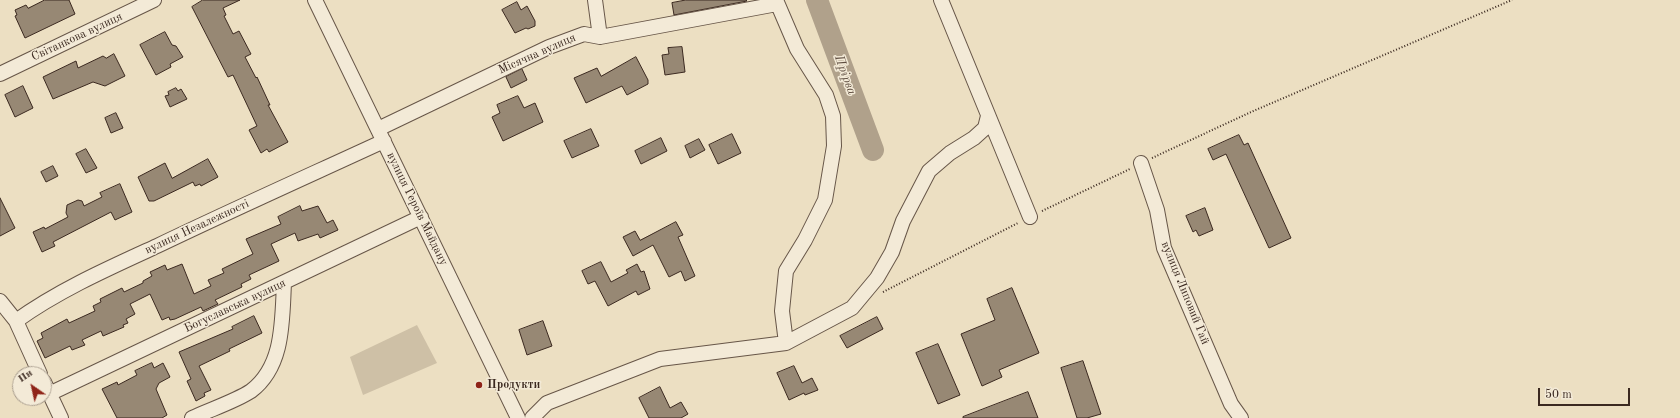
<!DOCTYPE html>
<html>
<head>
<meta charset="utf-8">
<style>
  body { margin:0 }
  #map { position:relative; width:1680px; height:418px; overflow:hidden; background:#ecdfc2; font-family:"Old Standard TT",serif }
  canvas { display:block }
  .north { position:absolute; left:12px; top:366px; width:40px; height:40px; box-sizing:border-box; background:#f3ead7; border:1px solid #a99d8e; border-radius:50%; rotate:326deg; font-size:11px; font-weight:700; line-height:16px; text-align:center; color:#3b2920 }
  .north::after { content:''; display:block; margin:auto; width:14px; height:18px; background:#8f2418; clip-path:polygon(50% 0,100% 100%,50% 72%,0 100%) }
  .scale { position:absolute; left:1538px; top:388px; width:92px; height:18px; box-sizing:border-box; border:2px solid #3b2920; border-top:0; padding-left:5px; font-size:12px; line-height:14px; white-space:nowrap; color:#3b2920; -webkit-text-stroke:3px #f3ead7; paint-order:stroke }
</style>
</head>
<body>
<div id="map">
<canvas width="1680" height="418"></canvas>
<div class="north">Пн</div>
<div class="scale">50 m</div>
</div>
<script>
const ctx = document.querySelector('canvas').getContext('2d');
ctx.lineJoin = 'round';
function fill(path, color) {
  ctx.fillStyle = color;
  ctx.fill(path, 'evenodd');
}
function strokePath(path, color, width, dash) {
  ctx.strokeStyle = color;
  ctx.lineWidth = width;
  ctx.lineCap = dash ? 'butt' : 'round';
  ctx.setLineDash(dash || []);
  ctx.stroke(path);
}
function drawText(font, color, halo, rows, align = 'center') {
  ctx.font = font + ' "Old Standard TT",serif';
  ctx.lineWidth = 3;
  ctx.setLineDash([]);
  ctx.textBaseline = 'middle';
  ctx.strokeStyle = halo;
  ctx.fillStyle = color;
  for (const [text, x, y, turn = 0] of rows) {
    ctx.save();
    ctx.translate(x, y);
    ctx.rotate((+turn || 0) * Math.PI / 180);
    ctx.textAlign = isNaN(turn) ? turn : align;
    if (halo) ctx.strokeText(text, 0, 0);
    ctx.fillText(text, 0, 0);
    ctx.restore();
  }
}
const green = new Path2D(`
  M417,325L437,363L363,395L350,357Z`);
const river = new Path2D(`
  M817,0L873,150`);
const building = new Path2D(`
  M45,0H69L75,14L25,38L15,16L17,15L15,10L26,5L28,8Z
  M203,0H240L223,8L226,15L224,16L233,34L239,31L251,54L245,57L256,78L257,77L270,105H268L288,142L269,152L267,149L261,153L249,130L257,126L233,75L228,77L192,7Z
  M686,0H746L747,1L674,15L672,3Z
  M517,2L521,10L527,6L535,21V26L528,29L526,28L515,33L502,10Z
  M165,32L172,45L176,46L183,57L170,64L171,67L156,75L140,45Z
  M682,47L685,72L665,75L662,55L669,54L668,48Z
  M114,54L125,76L105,86L93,82L53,99L43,77L76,61L78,68L103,56L106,58Z
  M636,57L648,80V84L627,95L622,86L586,103L574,78L597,68L601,76Z
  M522,69L527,80L511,88L506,77Z
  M23,86L33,108L15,117L5,95Z
  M176,88L178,91L181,89L187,99L170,107L165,96L169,95L168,92Z
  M518,96L524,108L535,103L543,122L503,141L492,117L500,113L497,105Z
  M116,113L123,128L111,133L105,118Z
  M591,129L599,146L572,158L564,141Z
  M732,134L741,153L718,164L709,145Z
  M1239,135L1244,145L1248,143L1291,238L1269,248L1226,154L1213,160L1208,149Z
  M661,138L667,151L641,164L635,151Z
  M699,139L705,150L690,158L685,146Z
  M86,149L97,168L86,173L76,154Z
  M208,159L218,177L201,186L200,184L195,186L193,182L154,201H149L138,177L165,163L172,178Z
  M53,166L58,176L46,182L41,172Z
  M120,184L132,212L115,220L111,212L53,242L55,246L42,252L33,232L44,227L45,229L68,217L66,213L67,205L78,200L82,201L84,206L102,197L100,193Z
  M0,198L15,228L0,236Z
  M300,206L302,211L318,206L327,223L333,220L338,230L320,238L318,234L298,241L295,233L271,244L279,261L249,275L251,279L241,284L242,287L215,300L218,304L203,311L201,307L175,319L170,320L169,317L162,320L150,294L130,304L135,314L126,319L128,323L123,325L124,327L103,336L101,331L82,340L85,345L72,350L70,346L45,358L37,341L43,338L41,333L67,319L69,323L95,311L93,306L101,302L100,299L122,288L124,292L143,283V281L152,276L150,272L165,265L167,270L182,264L194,294L211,286L208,280L224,273L222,269L253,254L246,239L281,224L278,217Z
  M1205,208L1213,230L1199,236L1196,230L1193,232L1186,216Z
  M676,222L683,235L678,237L695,276L685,281L681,271L669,277L653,245L633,256L623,237L635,231L640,240Z
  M601,262L611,282L628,273L626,270L637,264L641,272L644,271L650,289L638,295L636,291L608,306L595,281L588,284L582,271Z
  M1012,288L1039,353L999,370L1002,377L982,386L961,334L995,320L987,299Z
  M254,316L262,333L229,349L230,351L199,366L211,390L204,393L205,396L196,401L187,381L191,379L179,352L233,329L232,327Z
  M877,317L883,329L847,348L840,336Z
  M543,321L552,346L527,355L519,330Z
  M938,344L960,395L938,404L916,353Z
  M1083,361L1101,414L1087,418H1077L1061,368Z
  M152,363L154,368L163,363L170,377L159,383L156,389L167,415L162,418H117L102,389L117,382L118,385L137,375L135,371Z
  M794,366L802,383L812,378L818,390L805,395L804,393L789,400L777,373Z
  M660,387L670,408L681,402L688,414L681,418H649L639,398Z
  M1028,392L1038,418H963V417Z`);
const path = new Path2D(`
  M1152,158L1251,112L1512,0
  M1042,211L1130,169
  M883,292L1018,223`);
const minor = new Path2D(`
  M315,0L518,418
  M595,0L600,37
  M776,0L797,49L826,95L833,116L834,146L825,200L805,240L786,271L782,311L786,343
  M941,0L1030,217
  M0,74L154,0
  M378,129L549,47L584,34L600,37L777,4
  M1141,163L1157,210L1164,248L1231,404L1241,418
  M0,301L16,321L40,374
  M16,321C59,290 109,268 157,246C232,210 308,176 384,141
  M44,382L61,418
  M49,394L421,217
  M192,418C209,410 236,401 251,391C284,366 282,321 284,283
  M532,418L547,403L660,359L786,343L852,308L877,278L892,252L903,221L929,171L950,153L974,138L985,128L988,116`);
const markers = [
  [479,385,4,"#8f2418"]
];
const streetNames = [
  ["Світанкова вулиця",77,37,-25],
  ["Місячна вулиця",537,54,-24],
  ["вулиця Героїв Майдану",417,209,64],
  ["вулиця Незалежності",197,227,-25],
  ["вулиця Липовий Гай",1185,293,68],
  ["Богуславська вулиця",235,306,-25]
];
const poiNames = [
  ["Продукти",487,385]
];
const waterNames = [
  ["Прірва",845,75,70]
];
fill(green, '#cec0a6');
strokePath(river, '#b0a18b', 22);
fill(building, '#978874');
strokePath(building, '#3b2920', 1);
strokePath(minor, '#675648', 16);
strokePath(path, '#3b2920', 2, [1, 2]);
strokePath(minor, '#f3ead7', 14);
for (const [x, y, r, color] of markers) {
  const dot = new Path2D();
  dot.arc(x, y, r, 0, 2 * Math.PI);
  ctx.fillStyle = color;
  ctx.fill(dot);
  strokePath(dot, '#f3ead7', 1.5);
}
drawText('12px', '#3b2920', '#f3ead7', streetNames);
drawText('bold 12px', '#3b2920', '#f3ead7', poiNames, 'left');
drawText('italic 13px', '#5e4d40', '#f3ead7', waterNames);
</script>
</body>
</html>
